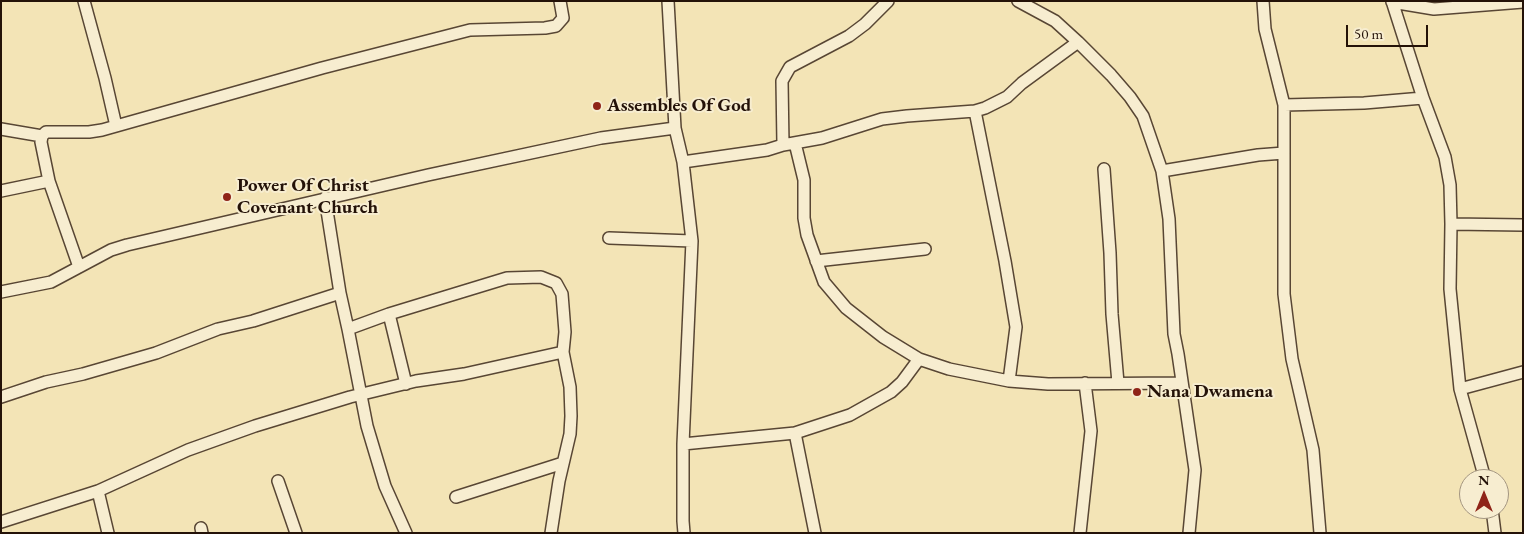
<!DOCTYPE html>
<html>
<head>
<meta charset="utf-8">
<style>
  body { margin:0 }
  #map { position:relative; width:1524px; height:534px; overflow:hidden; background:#f3e4b6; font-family:"EB Garamond",serif }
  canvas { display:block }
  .frame { position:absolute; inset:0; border:2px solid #241208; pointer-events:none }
  .north { position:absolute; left:1459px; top:469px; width:50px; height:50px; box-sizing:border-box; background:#f7edd0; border:1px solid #a39580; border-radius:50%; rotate:0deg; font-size:14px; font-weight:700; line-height:20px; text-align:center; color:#241208 }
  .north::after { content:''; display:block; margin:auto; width:18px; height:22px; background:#8f2418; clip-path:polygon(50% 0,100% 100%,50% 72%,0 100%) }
  .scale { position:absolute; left:1346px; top:25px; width:82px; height:22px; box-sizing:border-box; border:2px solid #241208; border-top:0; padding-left:6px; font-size:15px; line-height:18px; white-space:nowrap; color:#241208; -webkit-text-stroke:4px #f7edd0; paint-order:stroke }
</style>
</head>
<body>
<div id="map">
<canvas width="1524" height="534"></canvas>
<div class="frame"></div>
<div class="north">N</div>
<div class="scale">50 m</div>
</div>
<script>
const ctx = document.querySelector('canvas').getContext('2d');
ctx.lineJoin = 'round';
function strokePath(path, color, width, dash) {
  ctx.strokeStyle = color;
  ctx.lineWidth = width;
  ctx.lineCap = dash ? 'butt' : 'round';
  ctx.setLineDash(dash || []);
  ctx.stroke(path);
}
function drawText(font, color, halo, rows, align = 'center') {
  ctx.font = font + ' "EB Garamond",serif';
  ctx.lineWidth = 4;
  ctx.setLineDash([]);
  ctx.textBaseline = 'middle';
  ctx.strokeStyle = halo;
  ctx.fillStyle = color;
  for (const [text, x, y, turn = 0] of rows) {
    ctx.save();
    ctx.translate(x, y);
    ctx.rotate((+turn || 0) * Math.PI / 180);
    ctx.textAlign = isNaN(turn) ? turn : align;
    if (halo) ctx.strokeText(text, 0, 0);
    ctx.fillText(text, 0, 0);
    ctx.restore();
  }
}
const street = new Path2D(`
  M84,1L105,78L116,126
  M668,1L675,128L683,162L692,241L683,444V521L684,533
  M1018,1L1055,21L1078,42L1111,75L1130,97L1143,116L1162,171L1169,219L1174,334L1178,354L1195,470L1189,533
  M1263,1L1265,29L1284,105V294L1292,359L1313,450L1320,533
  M1392,1L1423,98L1445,157L1450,185L1451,224L1450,289L1460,389L1485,479
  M1392,2L1434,9L1523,2
  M1284,105L1364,103L1423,98
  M975,111L1005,261L1016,327L1009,381
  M1,129L42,136
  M795,143L804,180V218L807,235L824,282L846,308L883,337L919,359L949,369L1009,381L1048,384L1182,383
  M783,145L782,81L790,67L849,36L865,24L888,1
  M683,162L767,150L783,145L822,138L882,119L907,116L975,111L985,108L1007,97L1022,83L1078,42
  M1104,169L1110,253L1112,314L1118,383
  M1162,171L1258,155L1284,153
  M1,191L49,181
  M325,198L340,293L348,329L367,426L385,486L406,533
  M1451,224L1523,225
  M609,238L692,241
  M816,261L925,249
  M79,267L49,181L41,142L42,136L46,132H89L102,130L322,68L470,30L545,28L556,26L563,18L560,1
  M1,292L51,282L111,250L127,245L428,175L601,138L675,128
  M389,314L406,384
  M348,329L389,314L507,278L541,277L556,283L562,294L565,332L563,352L570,387L571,416L570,434L559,481L551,533
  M1460,389L1523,372
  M1,397L46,382L83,374L156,353L218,329L253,321L340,293
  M795,433L815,533
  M683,444L795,433L850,415L891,392L902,382L919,359
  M278,481L296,533
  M98,491L108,533
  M456,497L563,463
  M1492,509L1495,533
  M1,522L98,491L188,450L255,426L350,397L416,381L464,374L563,352
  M201,528L202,533
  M1080,533L1091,431L1085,383`);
const markers = [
  [597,106,5,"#8f2418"],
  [227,197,5,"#8f2418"],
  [1137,392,5,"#8f2418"]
];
const poiNames = [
  ["Assembles Of God",607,106],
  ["Power Of Christ",237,186],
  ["Covenant Church",237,208],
  ["Nana Dwamena",1147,392]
];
strokePath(street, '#584634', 14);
strokePath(street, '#f7edd0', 11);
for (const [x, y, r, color] of markers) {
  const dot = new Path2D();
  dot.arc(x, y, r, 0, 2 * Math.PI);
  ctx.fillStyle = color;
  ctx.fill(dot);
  strokePath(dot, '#f7edd0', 2);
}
drawText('bold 19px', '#241208', '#f7edd0', poiNames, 'left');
</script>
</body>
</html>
